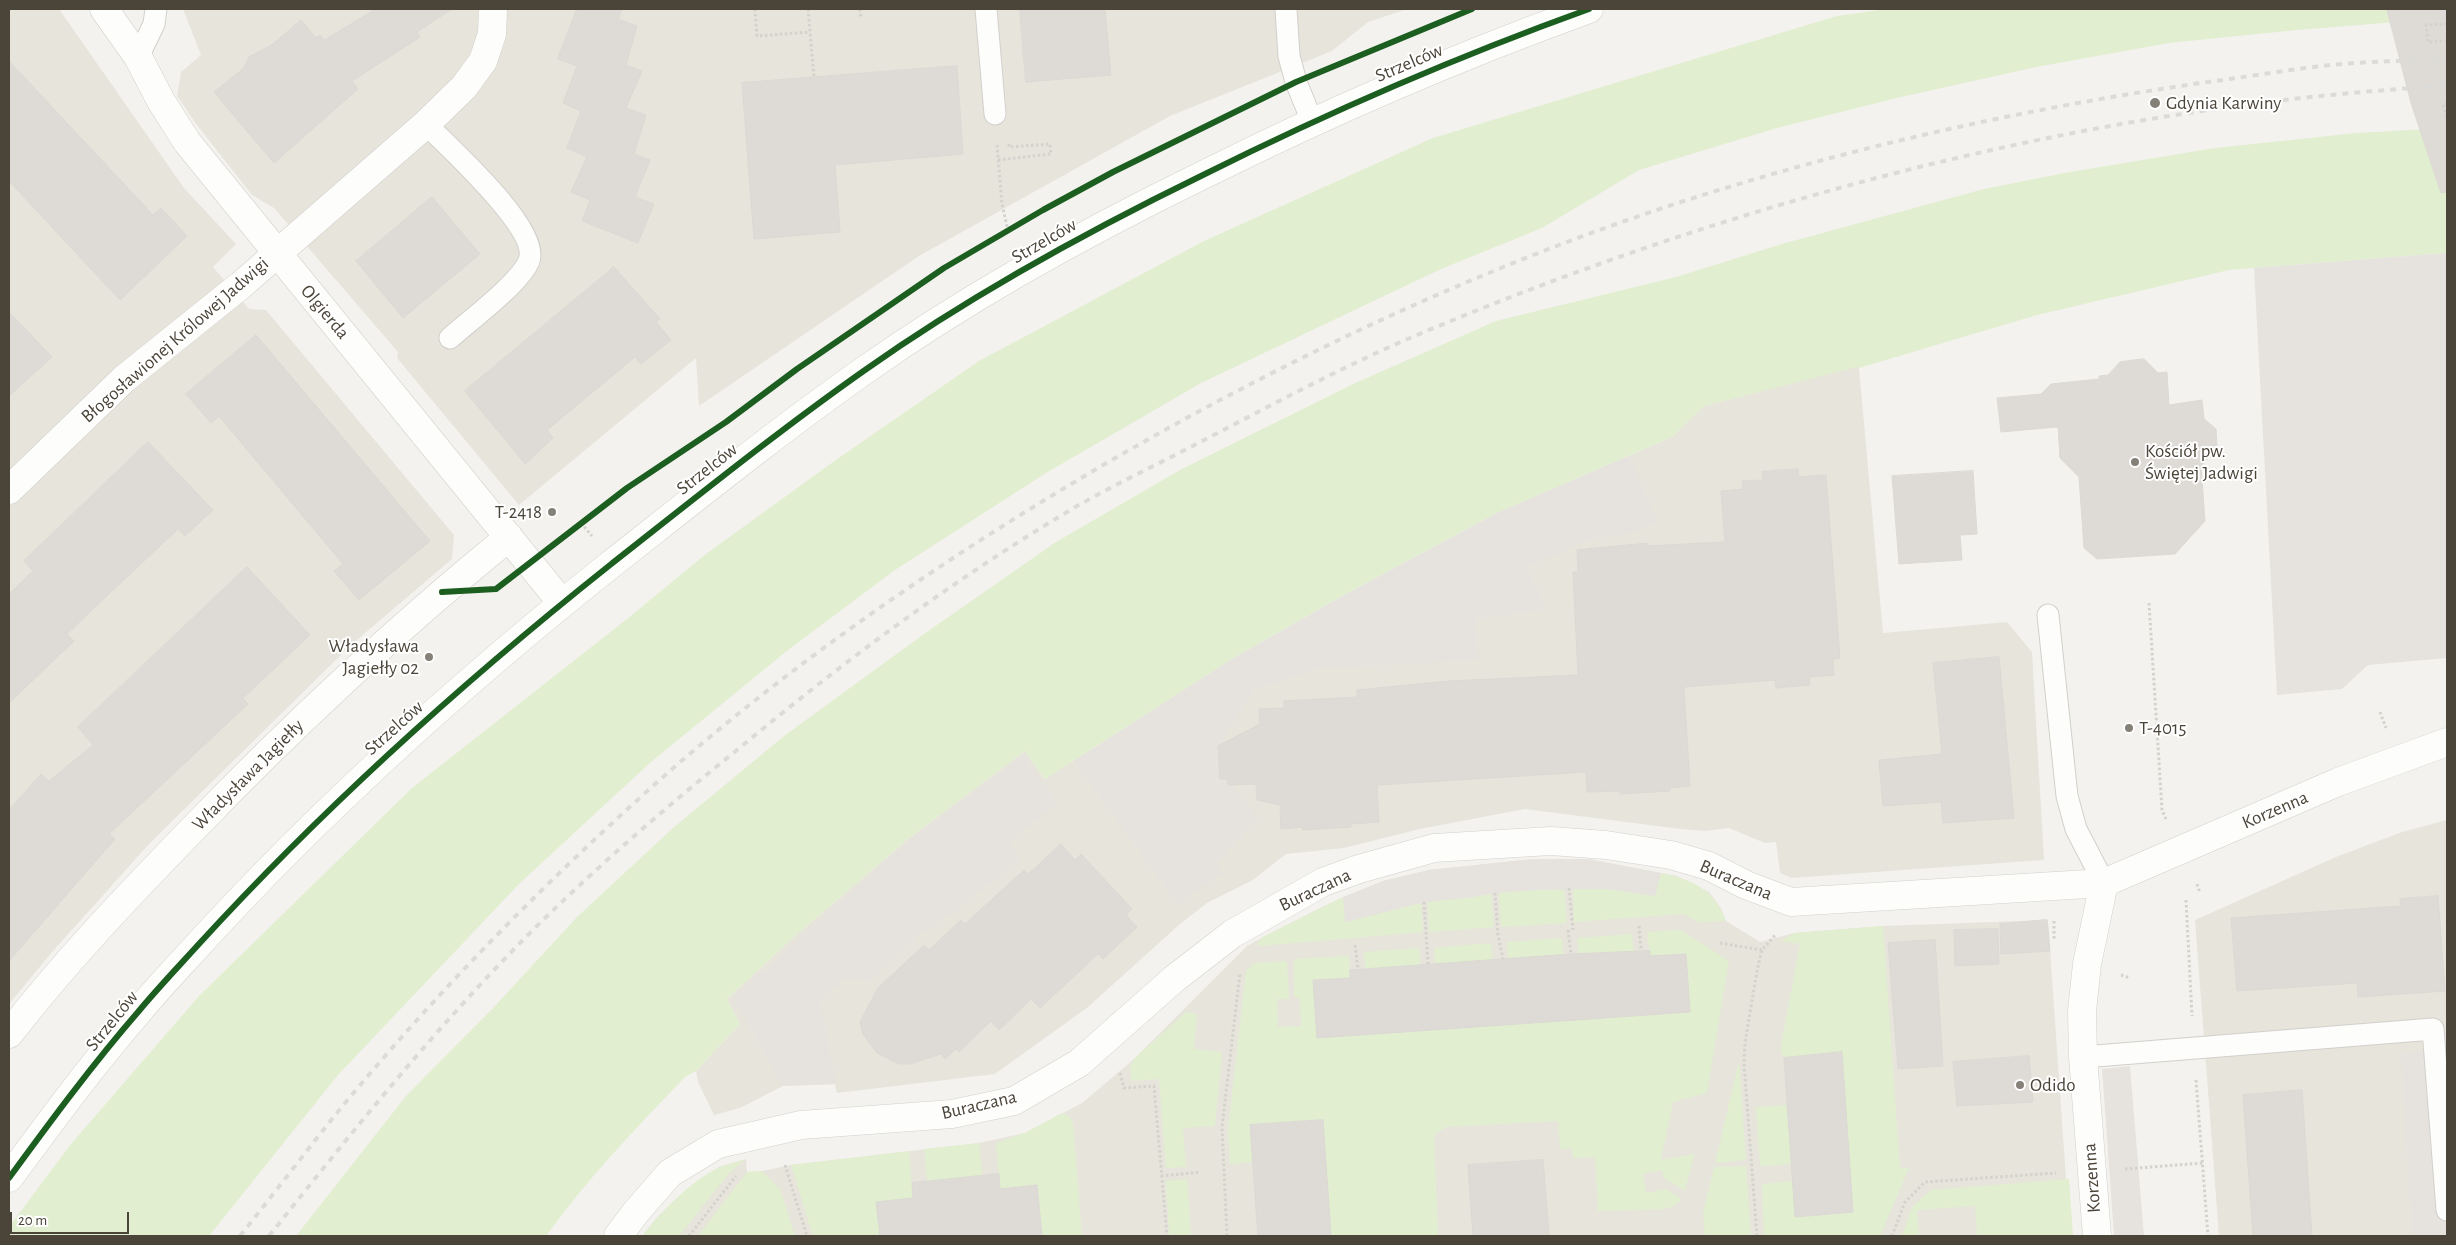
<!DOCTYPE html>
<html>
<head>
<meta charset="utf-8">
<style>
  body { margin:0 }
  #map { position:relative; width:2456px; height:1245px; overflow:hidden; background:#f4f2ee; font-family:"Alegreya Sans",sans-serif }
  canvas { display:block }
  .frame { position:absolute; inset:0; border:10px solid #4b4439; pointer-events:none }
  .scale { position:absolute; left:10px; top:1212px; width:119px; height:22px; box-sizing:border-box; border:2px solid #4b4439; border-top:0; padding-left:6px; font-size:15px; line-height:18px; white-space:nowrap; color:#4b4439; -webkit-text-stroke:4px #fff; paint-order:stroke }
</style>
</head>
<body>
<div id="map">
<canvas width="2456" height="1245"></canvas>
<div class="frame"></div>
<div class="scale">20 m</div>
</div>
<script>
const ctx = document.querySelector('canvas').getContext('2d');
ctx.lineJoin = 'round';
function fill(path, color) {
  ctx.fillStyle = color;
  ctx.fill(path, 'evenodd');
}
function strokePath(path, color, width, dash) {
  ctx.strokeStyle = color;
  ctx.lineWidth = width;
  ctx.lineCap = dash ? 'butt' : 'round';
  ctx.setLineDash(dash || []);
  ctx.stroke(path);
}
function drawText(font, color, halo, rows, align = 'center') {
  ctx.font = font + ' "Alegreya Sans",sans-serif';
  ctx.lineWidth = 4;
  ctx.setLineDash([]);
  ctx.textBaseline = 'middle';
  ctx.strokeStyle = halo;
  ctx.fillStyle = color;
  for (const [text, x, y, turn = 0] of rows) {
    ctx.save();
    ctx.translate(x, y);
    ctx.rotate((+turn || 0) * Math.PI / 180);
    ctx.textAlign = isNaN(turn) ? turn : align;
    if (halo) ctx.strokeText(text, 0, 0);
    ctx.fillText(text, 0, 0);
    ctx.restore();
  }
}
const residential = new Path2D(`
  M9,9H59L184,188L236,244L213,267L249,309L266,310L454,535L452,559L351,645L150,843L53,951L9,1004Z
  M183,9H1407L1368,22L1332,51L1170,116L919,256L699,406L696,358L519,505L397,358L398,352L274,208L252,195L197,125L177,96L181,72L201,55Z
  M1857,366L1859,368L1883,633L2007,622L2032,652L2044,860L1791,878L1780,873L1776,842L1765,843L1729,828L1706,831L1680,829L1525,809L1420,829L1344,848L1286,854L1253,880L1207,903L1179,925L1088,1007L995,1074L837,1093L835,1084L783,1086L740,1108L714,1115L698,1082L696,1071L740,1024L727,999L795,936L908,839L1025,751L1045,779L1232,659L1497,513L1672,437L1704,406Z
  M2447,820V1236H2219L2195,920L2336,857L2402,832Z
  M1533,859H1588L1677,876L1709,892L1721,908L1726,921L1760,942L1794,933L1883,926L2048,920L2070,1236H642L658,1216L691,1187L719,1167L746,1159L747,1172L762,1171L791,1165L979,1143L1025,1133L1082,1103L1134,1059L1247,946L1263,937L1326,905L1383,881L1429,870Z`);
const green = new Path2D(`
  M1887,9H2447V18L2297,30L2169,43L2036,67L1901,97L1777,128L1639,170L1542,228L1441,269L1201,383L1046,473L895,570L788,650L651,762L519,884L338,1075L209,1236H9V1227L71,1144L199,996L412,788L627,619L706,554L833,462L979,361L1204,241L1433,138L1837,16Z
  M2447,128V253L2229,270L2037,315L1859,368L1857,367L1704,406L1672,437L1497,513L1344,595L1232,659L1045,779L1025,751L908,839L795,936L727,999L740,1024L696,1071L685,1077C636,1128 587,1179 546,1236H296L406,1096L494,1007L577,917L673,828L784,736L924,634L1056,542L1180,470L1353,384L1496,321L1676,277L1782,244L1984,189L2070,172L2215,148L2357,133Z
  M1661,873C1693,880 1714,889 1726,921L1699,922L1683,914L1574,922L1573,888L1608,889L1655,896Z
  M1564,888L1567,923L1501,927L1499,893Z
  M1491,894L1494,927L1429,932L1428,902Z
  M1343,897L1346,922L1421,903L1423,932L1260,946L1257,944L1263,937Z
  M1883,926L1900,1168H1909L1880,1236H1764L1762,1184L1793,1181L1795,1217L1853,1212L1842,1052L1784,1058L1780,1051L1800,944L1781,941L1794,933Z
  M1681,930L1729,961L1707,1093L1673,1102L1661,1160L1694,1154L1685,1191L1664,1178L1662,1170L1643,1174L1646,1193L1666,1189L1682,1199L1674,1206L1665,1209L1598,1211L1595,1157L1573,1158L1572,1148L1560,1149L1558,1121L1446,1127L1434,1135L1438,1236H1331L1328,1183L1320,1184L1324,1142L1322,1120L1250,1125L1253,1162L1230,1164L1228,1130L1246,970L1255,963L1287,961L1289,999H1277L1278,1027L1301,1026L1300,998L1294,997V959L1349,956L1350,978L1313,980L1318,1038L1690,1012L1686,954L1650,956L1647,932Z
  M1632,934L1635,958L1579,954L1577,938Z
  M1562,938L1564,962L1508,959L1507,942Z
  M1491,943L1493,968L1436,971L1434,948Z
  M1419,948L1421,973L1365,969L1364,952Z
  M1186,1012L1197,1014L1194,1049L1222,1052L1215,1126L1183,1128L1186,1167L1166,1168L1159,1079L1132,1081L1130,1068L1134,1059Z
  M1739,1061L1746,1160L1715,1163Z
  M1787,1105L1792,1164L1760,1166L1756,1107Z
  M1062,1113L1069,1116L1073,1123L1082,1236H1042L1037,1186L1000,1189L996,1143L1025,1133Z
  M979,1143L984,1191L929,1197L924,1149Z
  M909,1151L913,1198L877,1202L880,1236H813L791,1165Z
  M746,1159L730,1172L679,1236H642C661,1212 691,1180 720,1167C728,1164 737,1162 746,1159Z
  M1746,1166L1751,1236H1705L1703,1213L1714,1167Z
  M762,1171L780,1189L795,1236H698L747,1172Z
  M1187,1179L1191,1236H1169L1166,1181Z
  M2069,1179L2073,1236H1977L1975,1206L1917,1210L1919,1236H1902L1912,1207L1931,1190Z`);
const parking = new Path2D(`
  M2447,253V658L2368,665L2342,689L2277,695L2254,268Z
  M1629,456L1658,522L1625,535L1594,538L1527,567L1546,609L1475,619L1479,660L1320,668L1253,690L1217,749L1221,773L1258,818L1216,863L1223,872L1178,904L1074,761L1232,659L1344,595L1497,513Z
  M1023,756L1058,803L1009,841L1020,859L956,910L919,935L869,981L846,978L820,1000L836,1084L783,1086L734,998L910,840Z
  M1533,859H1588L1661,873L1655,896L1608,889L1514,890L1468,898L1424,902L1345,922L1343,897L1383,881L1429,870Z
  M2447,1028V1236H2412L2401,1054L2418,1052Z
  M2130,1066L2144,1236H2114L2102,1069Z`);
const building = new Path2D(`
  M376,9H452L417,32L420,37L352,81L358,89L274,163L214,92L243,69L249,57L273,44L301,20L316,38L320,35L324,40Z
  M577,9H622L618,19L637,26L626,65L642,71L626,108L646,115L634,154L650,160L635,197L654,204L638,243L582,221L590,200L571,192L587,157L567,148L581,111L563,103L577,66L558,59Z
  M1020,9H1105L1111,75L1026,82Z
  M2447,9V192L2441,193L2411,103L2387,10Z
  M9,61L153,215L161,208L187,236L120,300L9,181Z
  M957,66L963,154L835,165L840,232L754,239L742,83Z
  M432,197L480,254L403,318L356,261Z
  M614,267L660,319L656,322L671,340L641,364L635,357L547,430L553,438L525,464L465,391Z
  M9,312L52,357L9,396Z
  M256,335L430,541L359,600L334,571L343,564L219,416L211,423L186,394Z
  M2144,359L2158,373L2167,372L2169,405L2202,400L2204,419L2216,429L2217,448L2201,466L2205,521L2175,554L2097,559L2084,548L2079,477L2060,458L2058,427L2001,432L1997,398L2041,394L2051,384L2099,379V376L2108,375L2120,362Z
  M148,442L213,510L185,536L178,529L94,608L67,634L74,641L9,703V594L33,571L24,561Z
  M1798,469L1799,477L1826,475L1840,658L1833,659L1834,675L1809,677L1810,685L1776,688L1775,680L1684,687L1690,786L1670,788V791L1620,794V791L1587,792L1586,772L1377,785L1379,822L1351,824V827L1303,830L1302,827L1281,829L1280,805L1257,800L1256,784L1228,785L1227,779H1220L1218,746L1260,724L1259,709L1284,708V701L1357,697V690L1449,681L1578,675L1573,572H1578L1577,550L1648,543V546L1725,542L1721,491L1743,489L1742,481L1763,480L1762,472Z
  M1973,471L1977,534L1960,535L1962,560L1899,564L1892,476Z
  M247,567L310,635L243,698L248,704L109,834L115,839L9,961V810L41,774L49,781L93,745L78,727Z
  M1999,657L2014,818L1943,823L1941,802L1883,806L1879,760L1942,754L1933,663Z
  M1061,844L1075,860L1081,854L1132,909L1126,915L1137,927L1103,959L1098,954L1040,1008L1031,999L999,1030L991,1021L959,1052L956,1049L945,1059L941,1054L910,1064H899L877,1053L863,1034L860,1022L878,988L924,945L929,950L961,920L965,924L1024,870L1028,874Z
  M2438,896L2445,991L2358,997L2357,983L2237,991L2231,918L2401,906L2400,899Z
  M2047,920L2050,951L2001,954L2000,924Z
  M1998,929L1999,964L1955,966L1954,930Z
  M1935,940L1943,1066L1898,1069L1888,943Z
  M1650,951V956L1686,954L1690,1012L1317,1038L1313,980L1350,978V970L1571,954Z
  M1842,1052L1853,1212L1795,1217L1784,1058Z
  M2029,1056L2033,1102L1957,1106L1953,1062Z
  M2302,1090L2312,1236H2253L2243,1095Z
  M1323,1120L1331,1236H1258L1250,1125Z
  M1543,1160L1549,1235L1473,1236L1468,1165Z
  M999,1174L1000,1189L1037,1185L1042,1236H880L876,1202L913,1198L912,1183Z`);
const path = new Path2D(`
  M755,9L757,36L810,32
  M808,9L814,77
  M860,9L861,18
  M2447,24L2426,25L2428,42L2447,41
  M2447,104H2443L2447,120
  M997,145L1002,204L1008,231
  M998,160L1051,154L1050,144L1009,147V142
  M581,523L592,536
  M2149,603L2162,810L2166,819
  M2380,712L2386,728
  M2197,884L2200,893
  M1569,888L1573,930
  M1495,893L1498,935L1503,959
  M2186,900L2192,1016
  M1424,902L1428,964
  M2054,921V940
  M1639,926L1641,949
  M1568,930L1571,954
  M1720,943L1762,950
  M1355,945L1358,969
  M2121,975L2130,978
  M1120,1073L1124,1088L1154,1086L1167,1236
  M2196,1080L2208,1236
  M785,1165L807,1236
  M2125,1169L2203,1163
  M1161,1176L1200,1172
  M689,1236L736,1176
  M1227,1236L1222,1127L1240,973
  M1757,1236L1744,1064L1745,1043L1757,971L1762,950L1776,934
  M1892,1236L1905,1202L1925,1182L2056,1173`);
const service = new Path2D(`
  M986,9L995,114
  M1286,9L1289,56L1296,82L1312,121
  M138,57L154,24L156,9
  M426,124C448,147 541,229 529,261C519,284 470,320 450,338
  M2048,615L2067,796L2076,829L2104,883
  M2083,1057L2433,1029L2447,1210`);
const minor = new Path2D(`
  M104,9L138,57L161,101L187,142L562,603
  M9,490L124,379L241,285L426,124L464,87L483,61L492,34L493,9
  M9,1034C64,963 125,899 188,834C289,729 396,629 509,537
  M618,1236L636,1212L670,1173L718,1144L801,1125L952,1114L1014,1101L1079,1063L1174,979L1232,934L1323,882L1359,869L1434,848L1551,841L1606,845L1671,855L1709,866L1746,885L1791,902L2104,883L2338,782L2447,742
  M2097,1236L2083,1057L2082,1011L2087,964L2104,883`);
const tertiary = new Path2D(`
  M9,1178C50,1122 92,1065 138,1012C157,989 178,967 198,945C325,806 463,682 610,565C694,499 777,432 865,370C971,295 1086,232 1203,175C1329,112 1456,57 1589,9`);
const rail = new Path2D(`
  M240,1236C272,1196 304,1154 336,1114C437,991 552,875 671,770C808,651 960,548 1117,457C1241,386 1368,322 1501,268C1727,175 1973,115 2215,81C2253,76 2292,69 2331,65C2369,61 2408,61 2447,59
  M269,1236C356,1127 445,1016 545,918C606,859 671,803 737,750C838,666 945,586 1057,518C1104,489 1155,466 1204,440C1272,405 1340,368 1410,338C1735,200 2094,105 2447,86`);
const cycleway = new Path2D(`
  M442,592L496,589L627,488L726,422L797,369L944,268L1043,210L1113,172L1296,82L1472,9
  M9,1178C50,1122 92,1065 138,1012C157,989 178,967 198,945C325,806 463,682 610,565C694,499 777,432 865,370C971,295 1086,232 1203,175C1329,112 1456,57 1589,9`);
const markers = [
  [2155,103,6,"#868178"],
  [2135,462,5,"#868178"],
  [552,512,5,"#868178"],
  [429,657,5,"#868178"],
  [2129,728,5,"#868178"],
  [2020,1085,5,"#868178"]
];
const streetNames = [
  ["Strzelców",1409,63,-23],
  ["Strzelców",1044,241,-30],
  ["Olgierda",325,312,50],
  ["Błogosławionej Królowej Jadwigi",175,340,-41],
  ["Strzelców",707,469,-38],
  ["Strzelców",394,728,-42],
  ["Władysława Jagiełły",248,775,-45],
  ["Korzenna",2275,810,-23],
  ["Buraczana",1736,880,23],
  ["Buraczana",1315,890,-25],
  ["Strzelców",112,1021,-51],
  ["Buraczana",979,1105,-13],
  ["Korzenna",2092,1178,-94]
];
const poiNames = [
  ["Gdynia Karwiny",2166,103],
  ["Kościół pw.",2145,451],
  ["Świętej Jadwigi",2145,473],
  ["T-2418",542,512,"right"],
  ["Władysława",419,646,"right"],
  ["Jagiełły 02",419,668,"right"],
  ["T-4015",2139,728],
  ["Odido",2030,1085]
];
fill(residential, '#e7e4dc');
fill(green, '#e1eecf');
fill(parking, '#e6e3df');
fill(building, '#dedbd6');
strokePath(building, '#dcd9d4', 1);
strokePath(service, '#d2d0cb', 23);
strokePath(minor, '#d2d0cb', 29);
strokePath(tertiary, '#d2d0cb', 29);
strokePath(path, '#d3d2cc', 3, [2.5, 2.5]);
strokePath(service, '#fdfdfc', 21);
strokePath(minor, '#fdfdfc', 28);
strokePath(tertiary, '#fdfdfc', 28);
strokePath(rail, '#dbdbda', 4, [6, 6]);
strokePath(cycleway, '#1b5e20', 6);
for (const [x, y, r, color] of markers) {
  const dot = new Path2D();
  dot.arc(x, y, r, 0, 2 * Math.PI);
  ctx.fillStyle = color;
  ctx.fill(dot);
  strokePath(dot, '#fff', 2);
}
drawText('19px', '#4b4439', '#fff', streetNames);
drawText('19px', '#4b4439', '#fff', poiNames, 'left');
</script>
</body>
</html>
